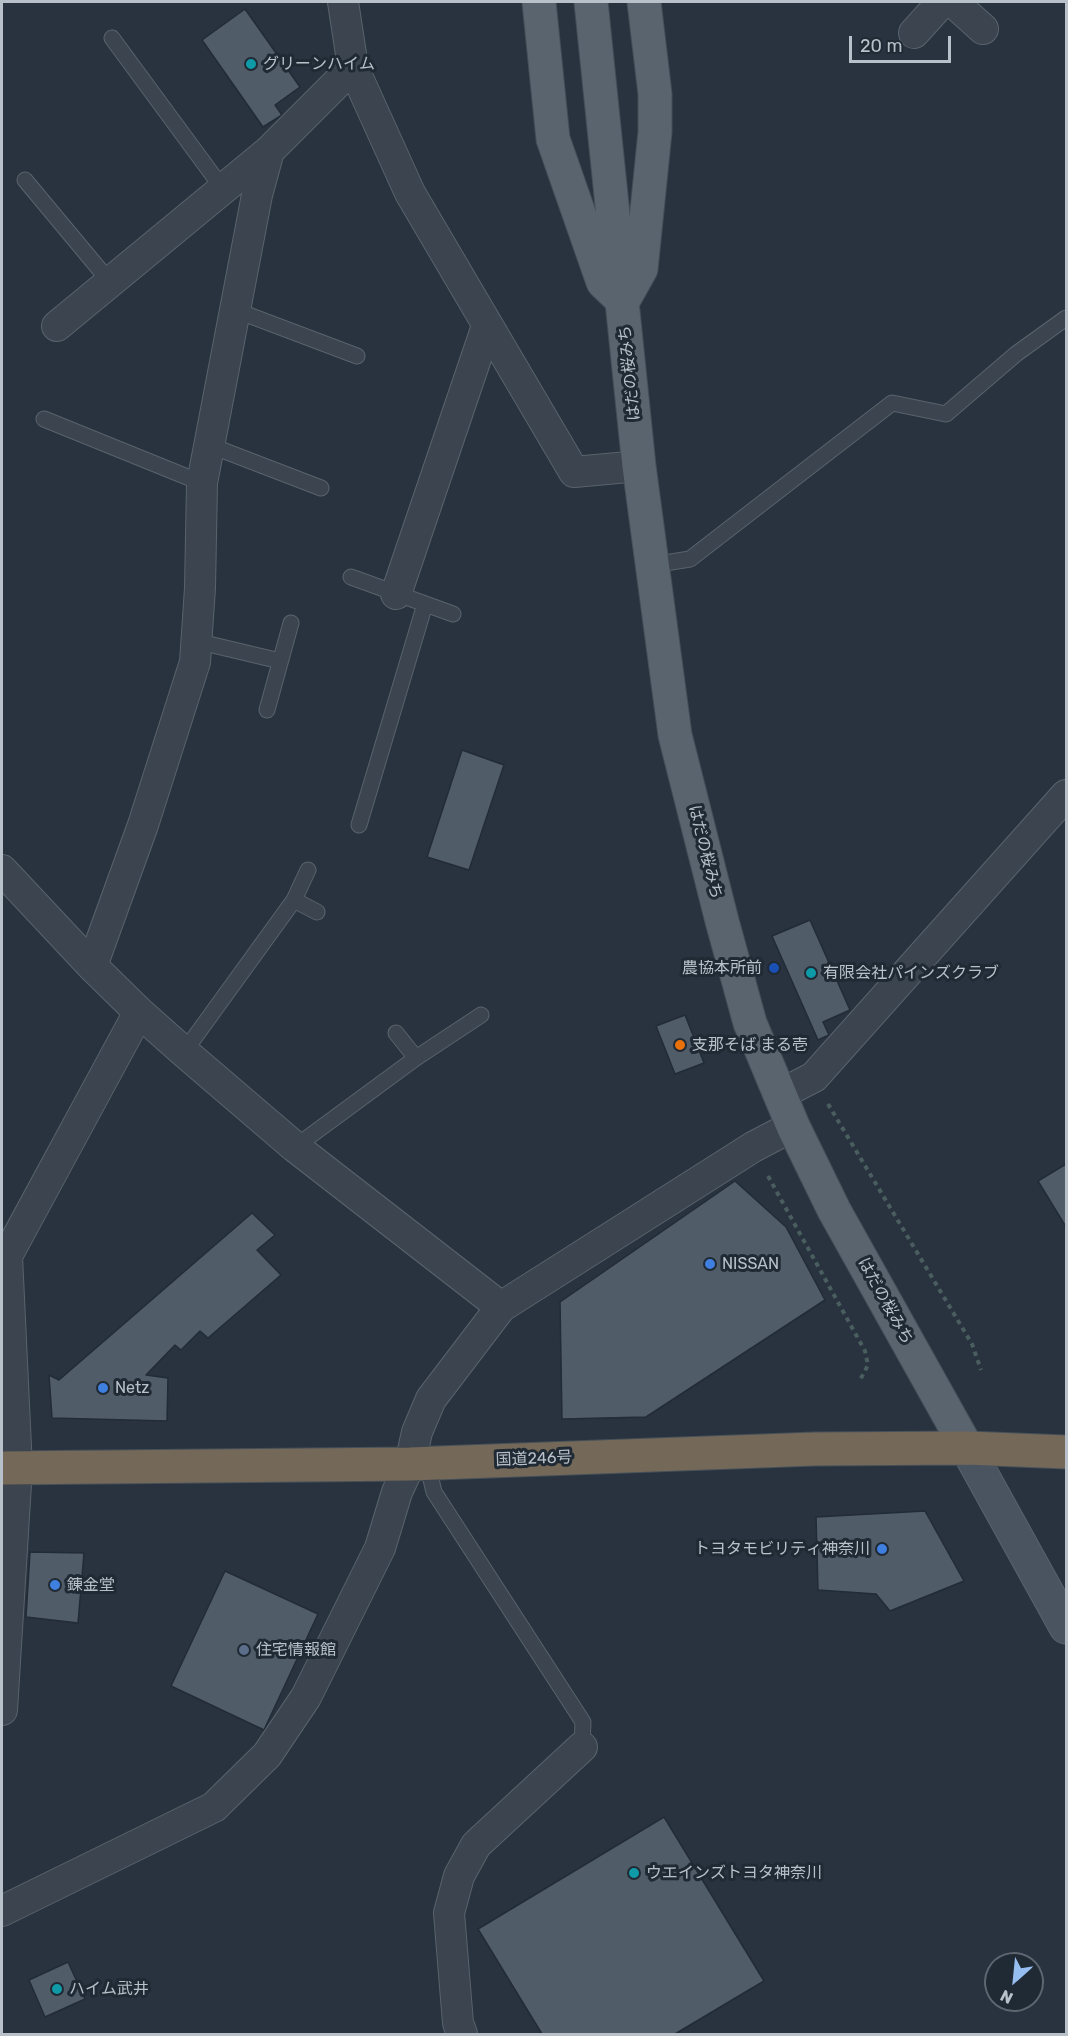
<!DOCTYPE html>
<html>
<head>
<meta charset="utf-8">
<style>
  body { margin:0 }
  #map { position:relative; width:1068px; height:2036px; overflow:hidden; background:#28333f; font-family:Rubik,sans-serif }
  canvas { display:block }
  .frame { position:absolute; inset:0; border:3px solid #b8c0c9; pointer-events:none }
  .north { position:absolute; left:984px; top:1952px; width:60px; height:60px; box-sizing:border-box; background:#202a34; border:2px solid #5d6670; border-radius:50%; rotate:207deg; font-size:16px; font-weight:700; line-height:24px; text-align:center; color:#b8c0c9 }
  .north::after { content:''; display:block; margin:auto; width:21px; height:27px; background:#96bef0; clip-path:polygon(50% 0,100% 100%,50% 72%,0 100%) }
  .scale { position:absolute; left:849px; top:36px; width:102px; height:27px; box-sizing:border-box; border:3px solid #b8c0c9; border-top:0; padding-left:8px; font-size:18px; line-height:21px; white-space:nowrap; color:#b8c0c9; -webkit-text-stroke:4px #202a34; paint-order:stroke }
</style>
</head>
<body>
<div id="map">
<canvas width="1068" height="2036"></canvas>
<div class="frame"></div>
<div class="north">N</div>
<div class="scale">20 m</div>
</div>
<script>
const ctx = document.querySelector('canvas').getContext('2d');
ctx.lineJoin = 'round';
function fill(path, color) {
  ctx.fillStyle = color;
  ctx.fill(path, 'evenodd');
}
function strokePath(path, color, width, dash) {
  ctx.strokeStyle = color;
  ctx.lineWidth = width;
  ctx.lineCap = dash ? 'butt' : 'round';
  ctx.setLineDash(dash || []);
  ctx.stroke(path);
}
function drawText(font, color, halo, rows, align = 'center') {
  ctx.font = font + ' Rubik,"Noto Sans JP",sans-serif';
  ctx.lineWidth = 6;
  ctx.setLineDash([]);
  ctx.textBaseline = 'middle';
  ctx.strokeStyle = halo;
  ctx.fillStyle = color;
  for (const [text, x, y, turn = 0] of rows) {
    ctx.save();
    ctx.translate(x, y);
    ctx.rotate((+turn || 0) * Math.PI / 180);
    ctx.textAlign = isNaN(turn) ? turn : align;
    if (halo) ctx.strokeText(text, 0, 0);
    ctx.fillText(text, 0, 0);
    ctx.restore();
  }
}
const building = new Path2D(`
  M245,9L300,87L275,105L282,115L263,127L202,40Z
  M462,750L504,765L469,870L427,857Z
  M810,920L850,1010L823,1022L829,1035L818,1040L772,936Z
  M685,1015L704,1063L675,1074L656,1026Z
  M1066,1164V1227L1038,1181Z
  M735,1181L786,1227L825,1300L646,1417L562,1419L560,1302Z
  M252,1213L275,1235L257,1250L281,1275L208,1338L200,1331L181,1350L175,1345L146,1375L168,1378L167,1421L52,1418L49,1375L59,1380Z
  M925,1511L964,1581L890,1611L876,1594L818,1590L816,1517Z
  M30,1552L84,1553L78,1623L26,1617Z
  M225,1571L318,1614L264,1730L171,1686Z
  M664,1817L764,1981L675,2034H542L478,1929Z
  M68,1962L85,1999L45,2017L29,1980Z`);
const path = new Path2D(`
  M828,1104L972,1344L981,1370
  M768,1176L865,1351L868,1365L860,1380`);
const lane = new Path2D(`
  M112,38L223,189
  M25,180L110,282
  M235,310L357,356
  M44,419L202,483
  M209,445L321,488
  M652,565L690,559L892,403L946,414L1016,354L1066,318
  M351,577L453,614
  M196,641L280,661
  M267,710L291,623
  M359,825L425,604
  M294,900L317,912
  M396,1033L416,1058
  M184,1052L294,900L308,870
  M295,1147L416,1058L481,1015
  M427,1463L434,1492L583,1722L582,1747`);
const street = new Path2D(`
  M343,2L353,67L410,193L574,472L639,466
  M953,2L983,29
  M914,33L942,2
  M57,326L269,151L353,67
  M396,594L487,326
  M2,870L92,966L139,1012L184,1052L295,1147L501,1307
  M92,966L143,825L195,662L200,588L202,483L257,195L269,151
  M779,1095L814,1077L1066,795
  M2,1710L17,1468L7,1256L139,1012
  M2,1911L214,1807L267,1755L306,1697L380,1548L397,1492L410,1464L417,1432L431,1399L501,1307L753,1147L793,1126
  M462,2034L458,2023L449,1913L459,1876L476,1845L582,1747`);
const secondary = new Path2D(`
  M967,1448L1066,1627`);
const primary = new Path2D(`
  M539,2L553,139L603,282L623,301L641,269L655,132V94L644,2
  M591,2L639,466L675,735L722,921L750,1023L793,1126L834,1210L967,1448`);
const highway = new Path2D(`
  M2,1468L410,1464L815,1449L967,1448L1066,1452`);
const markers = [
  [251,64,6,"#0f9aa8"],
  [774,968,6,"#1a4fb4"],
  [811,973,6,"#0f9aa8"],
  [680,1045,6,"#e8710a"],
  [710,1264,6,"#3f7fe0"],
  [103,1388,6,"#3f7fe0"],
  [882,1549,6,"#3f7fe0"],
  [55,1585,6,"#3f7fe0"],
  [244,1650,6,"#5c6f8a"],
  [634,1873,6,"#0f9aa8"],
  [57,1989,6,"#0f9aa8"]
];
const poiNames = [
  ["グリーンハイム",263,64],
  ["農協本所前",762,968,"right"],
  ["有限会社パインズクラブ",823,973],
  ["支那そば まる壱",692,1045],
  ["NISSAN",722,1264],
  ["Netz",115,1388],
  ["トヨタモビリティ神奈川",870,1549,"right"],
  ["錬金堂",67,1585],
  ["住宅情報館",256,1650],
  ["ウエインズトヨタ神奈川",646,1873],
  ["ハイム武井",69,1989]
];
const streetNames = [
  ["はだの桜みち",630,373,-96],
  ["はだの桜みち",705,852,76],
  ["はだの桜みち",885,1301,61],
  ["国道246号",534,1459,-2]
];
fill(building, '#515c69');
strokePath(building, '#222c36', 1.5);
strokePath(lane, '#59636c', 17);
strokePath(street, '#59636c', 32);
strokePath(secondary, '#59636c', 35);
strokePath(primary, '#454e58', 35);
strokePath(highway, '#465059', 35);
strokePath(path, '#4a5d5f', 4, [4.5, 4.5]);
strokePath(lane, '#3c454f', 15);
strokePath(street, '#3c454f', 30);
strokePath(secondary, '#4a5461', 33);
strokePath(primary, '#5a646f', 33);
strokePath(highway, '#746859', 33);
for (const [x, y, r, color] of markers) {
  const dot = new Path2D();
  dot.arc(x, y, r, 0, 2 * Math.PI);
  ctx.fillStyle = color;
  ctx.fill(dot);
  strokePath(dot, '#202a34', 2);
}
drawText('16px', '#b8c0c9', '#202a34', poiNames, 'left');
drawText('16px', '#b8c0c9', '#202a34', streetNames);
</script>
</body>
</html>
